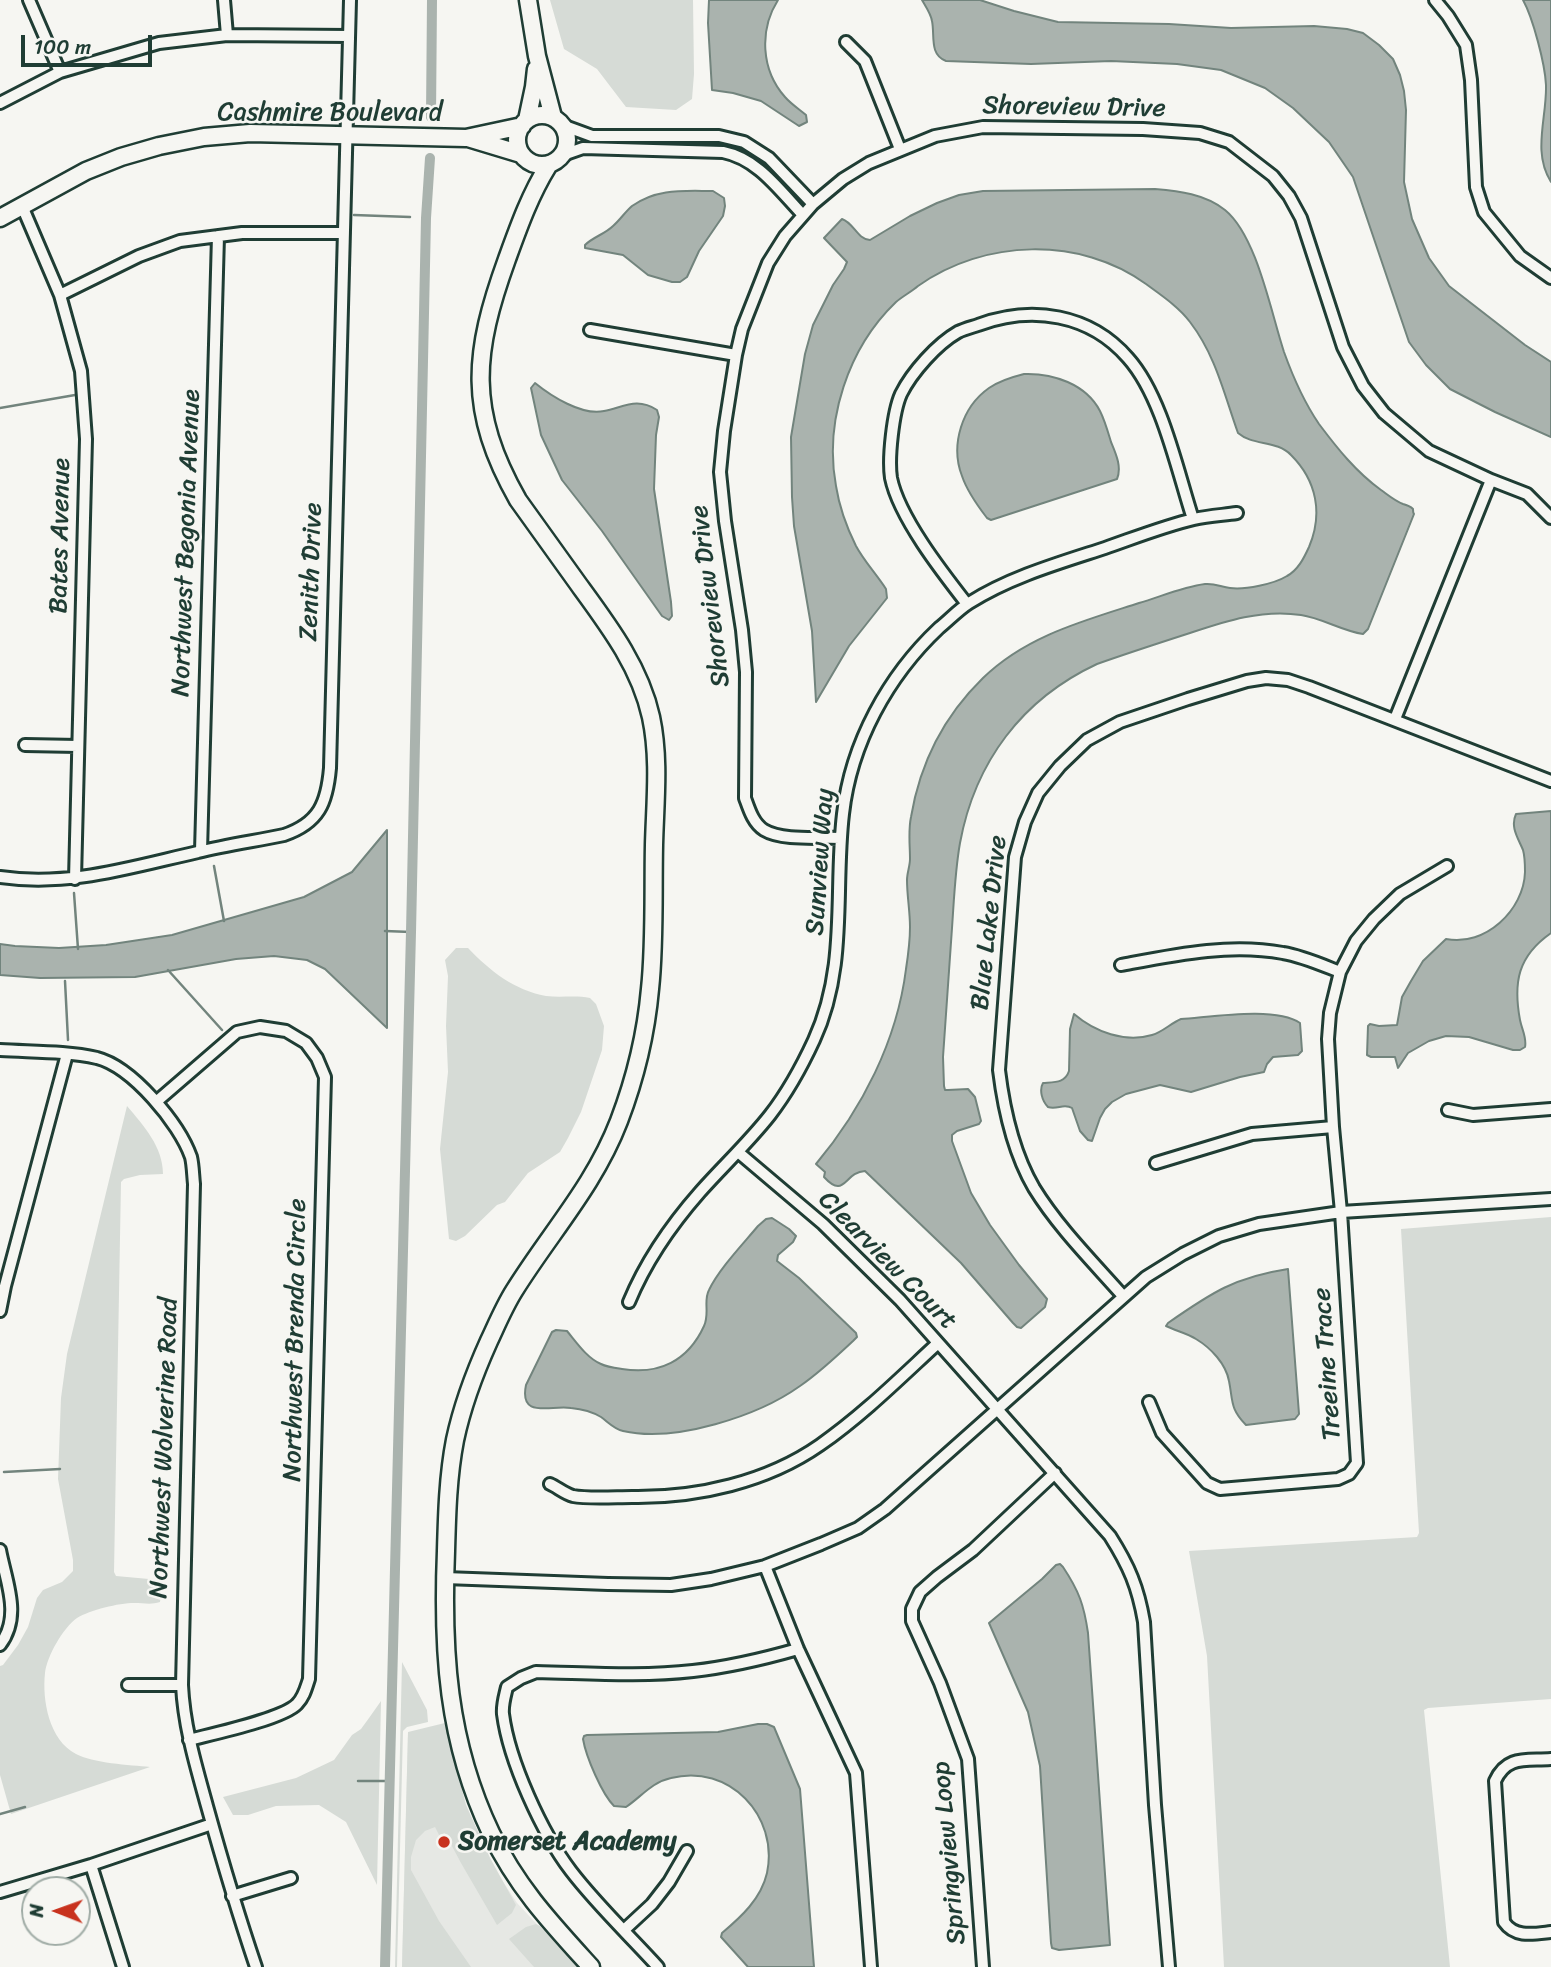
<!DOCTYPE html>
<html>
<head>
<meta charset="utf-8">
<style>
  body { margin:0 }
  #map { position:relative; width:1551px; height:1967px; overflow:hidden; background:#f6f6f2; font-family:Sriracha,sans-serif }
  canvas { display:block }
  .north { position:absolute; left:21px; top:1876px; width:70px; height:70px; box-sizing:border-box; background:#f6f6f2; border:2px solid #a0aca6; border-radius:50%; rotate:271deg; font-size:19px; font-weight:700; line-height:28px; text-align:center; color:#1f3d34 }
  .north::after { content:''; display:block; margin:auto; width:24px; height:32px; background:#c8321e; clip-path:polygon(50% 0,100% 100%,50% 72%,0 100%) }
  .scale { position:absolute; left:21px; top:35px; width:131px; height:32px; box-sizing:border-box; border:4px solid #1f3d34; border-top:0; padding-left:9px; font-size:21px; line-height:24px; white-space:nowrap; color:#1f3d34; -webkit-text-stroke:5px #f6f6f2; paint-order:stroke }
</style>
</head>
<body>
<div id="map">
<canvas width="1551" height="1967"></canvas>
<div class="north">N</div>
<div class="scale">100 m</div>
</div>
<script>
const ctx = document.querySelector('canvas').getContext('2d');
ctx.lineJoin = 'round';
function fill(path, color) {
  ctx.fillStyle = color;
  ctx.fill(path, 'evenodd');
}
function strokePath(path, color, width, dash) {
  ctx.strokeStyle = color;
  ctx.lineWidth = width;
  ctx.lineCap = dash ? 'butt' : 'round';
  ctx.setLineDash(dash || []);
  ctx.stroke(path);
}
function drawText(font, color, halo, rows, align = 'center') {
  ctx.font = font + ' Sriracha,sans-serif';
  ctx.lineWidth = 5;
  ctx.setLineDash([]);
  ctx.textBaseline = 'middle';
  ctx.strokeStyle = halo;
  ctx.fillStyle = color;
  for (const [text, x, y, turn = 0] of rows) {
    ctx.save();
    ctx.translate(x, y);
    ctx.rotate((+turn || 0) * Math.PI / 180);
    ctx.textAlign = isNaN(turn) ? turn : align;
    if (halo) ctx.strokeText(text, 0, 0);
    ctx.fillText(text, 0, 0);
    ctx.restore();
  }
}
const built = new Path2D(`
  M451,1731V1750L466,1805L474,1826L498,1874L517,1903L577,1967H402L408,1732Z`);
const green = new Path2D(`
  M550,0H693L694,74L692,99L676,110L626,107L597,69L564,49Z
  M456,948H468C490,971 514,990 546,996C561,998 576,995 590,998L596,1004L604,1026L602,1050L581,1112L568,1138L560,1152L528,1173L505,1202L497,1205L465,1236L456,1241L449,1239L440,1149L448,1072L446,1026L448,976L445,960Z
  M127,1106C144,1126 163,1147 163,1174L140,1175L124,1179L121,1182L114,1572L116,1576L160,1580C164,1586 161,1595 160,1602C151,1605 144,1603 134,1603C119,1603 90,1610 77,1618C63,1628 47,1656 45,1673C42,1700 49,1740 76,1754C92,1763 130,1765 150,1767L11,1814L0,1775V1666L3,1665L18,1645L28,1627L37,1598L43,1590L62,1582L73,1571V1560L58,1479L61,1398L67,1354Z
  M1551,1217V1699L1428,1708L1424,1710L1450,1967H1224L1207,1656L1189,1551L1417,1537L1419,1533L1401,1229Z
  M402,1662L427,1710L428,1722L407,1727L403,1731L397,1967H395Z
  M381,1701L377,1885L346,1822L319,1805L276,1806L248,1815H233L223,1797L296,1778L334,1760L352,1735L361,1729L369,1718Z
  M449,1722L451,1731V1750L466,1805L490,1858L516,1905L512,1913L497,1925L461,1863L445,1833L439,1835L435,1827L425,1831L416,1840L411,1857V1870L439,1921L471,1967H402L408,1732Z
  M536,1924L540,1926L578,1967H534L509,1939L526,1927Z`);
const water = new Path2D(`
  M709,0H778C759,30 761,70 785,97C791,104 799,109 806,115L807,122L799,126L761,101L733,93L712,90L708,23Z
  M922,0H980L1014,11L1058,22L1169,24L1231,28L1314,26L1347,29L1363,33L1379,45L1393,59L1400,75L1404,91L1406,110L1404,182L1412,219L1429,258L1449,286L1525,345L1551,362V437L1495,412L1450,389L1426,365L1409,342L1353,177L1329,142L1293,108L1265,88L1221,70L1177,64L1111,61L1031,64L946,61C929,55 935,35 932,21C931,14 926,7 922,0Z
  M1523,0H1551V182C1532,152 1547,118 1546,85C1545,64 1533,18 1523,0Z
  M1155,189C1179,191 1205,194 1225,210C1257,236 1271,313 1284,352C1293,377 1304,402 1319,424C1337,448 1356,472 1381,490C1388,495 1395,501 1403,504C1407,505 1410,506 1413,509C1413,511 1413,513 1414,514L1368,629L1363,634C1342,631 1322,618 1301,615C1262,609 1226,621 1190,633C1159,643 1128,653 1097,664C1022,699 975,762 960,843C955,871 954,900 952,928C949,971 946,1014 943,1057L944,1086L945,1090H948L968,1089L975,1097L981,1121L979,1124L957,1131L952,1135V1141L971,1193L990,1225L1019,1265L1047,1299L1045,1307L1021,1328L1017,1327L1013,1323L961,1263L865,1171C844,1172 845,1200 824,1177L825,1172L816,1164C862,1109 897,1041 906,969C908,956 910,941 910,927C910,911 907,896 907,880C907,873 910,866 910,859C910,845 908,831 911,817C920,763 944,716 983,678C1026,636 1083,621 1139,603C1160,597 1182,587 1205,584C1215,583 1221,587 1230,588C1245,590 1274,584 1287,576C1298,570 1304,558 1309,547C1323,514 1317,481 1291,455C1277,440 1253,446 1238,433C1224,394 1216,356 1190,322C1179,307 1161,295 1146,284C1080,236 984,239 918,286C911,292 903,296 896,302C848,348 824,421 836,486C839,505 847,528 856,546C864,561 877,575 886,589L887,598L849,646L816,702L812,631L794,526L792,497L791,437L805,354L813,325L833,285L844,269L847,262L824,238L842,219C854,223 857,239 870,240L910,216L937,203L959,195L983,191Z
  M713,191L724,198L725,206L723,216L699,251L687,277L680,282H672L648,275L623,255L585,248V245C593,237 605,234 613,226C620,220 625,212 632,206C657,188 684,191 713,191Z
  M1024,374C1053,373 1086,384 1100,411C1105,421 1108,432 1111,442C1116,454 1122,467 1117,479L991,520L987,518C977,505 967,491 962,476C950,445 962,407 989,388C999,381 1012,377 1024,374Z
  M535,383C551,396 582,416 604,411C624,407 637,397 657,410L659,417L656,435L654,489L671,602L672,616L669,620L662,616L602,531L562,480L541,435L531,388Z
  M1551,811V933C1518,956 1513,982 1520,1020C1522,1030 1527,1038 1525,1047L1520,1050H1513L1469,1037L1446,1036L1429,1041L1408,1053L1398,1068L1395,1057H1371L1367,1055L1368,1026L1370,1024L1379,1026L1397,1025L1402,997L1411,981L1423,961L1446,939C1485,947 1524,910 1525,872C1525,865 1525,857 1523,850C1518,838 1510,827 1516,814Z
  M387,830V1028L325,969L307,960L274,956L236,959L135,977L40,978L0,975V944L15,946L59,948L106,945L172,935L304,897L352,872Z
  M1074,1014C1095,1032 1125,1043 1152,1035C1163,1032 1171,1023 1181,1019C1211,1017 1276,1006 1300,1023L1302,1051L1298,1055L1273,1057L1267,1064L1264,1072L1240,1077L1191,1092L1160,1085L1126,1094L1112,1102L1105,1109L1100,1118L1092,1141L1088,1140L1080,1131L1072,1108C1064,1103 1057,1110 1048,1107C1042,1101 1039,1090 1043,1083C1055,1082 1065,1083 1069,1071L1070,1029Z
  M772,1218L789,1229L796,1236L793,1242L778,1255L777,1261L799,1278L856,1333L857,1337L853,1341C836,1357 819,1373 800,1386C758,1416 675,1443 623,1431C614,1429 608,1422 601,1417C591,1411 582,1409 571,1408C550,1405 519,1419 526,1385L552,1332L556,1330L567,1331C577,1343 587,1358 601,1364C607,1367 615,1368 622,1369C659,1375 688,1361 704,1326C710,1313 703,1301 709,1290C719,1269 743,1244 758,1226L766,1219Z
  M1288,1269L1299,1414L1295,1419L1246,1425C1230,1409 1233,1401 1229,1381C1226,1364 1211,1348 1196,1339C1187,1333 1176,1331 1166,1326L1168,1323C1211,1293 1235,1277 1288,1269Z
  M1060,1564L1063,1567C1079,1591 1084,1605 1088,1633L1110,1945L1059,1950L1052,1948L1051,1943L1040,1766L1028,1712L989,1623L1042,1579L1056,1565Z
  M758,1724H767L774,1727L800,1789L814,1967H748L721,1937L722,1933C741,1917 761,1899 767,1873C779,1816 729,1763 671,1778C652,1782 641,1797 626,1807L614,1806C602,1794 586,1757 583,1739L584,1736L587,1735L718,1732Z`);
const stream = new Path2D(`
  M354,215L410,217
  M0,408L75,395
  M214,866L224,921
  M74,893L78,949
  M385,931L411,932
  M168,970L222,1030
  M65,981L68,1040
  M4,1472L60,1469
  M358,1781H391
  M0,1814L25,1807`);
const canal = new Path2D(`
  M431,117L432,0
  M385,1967L411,932L426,218L430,158`);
const street = new Path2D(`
  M29,0L60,72
  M224,0L227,35
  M1435,0L1448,16L1466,45L1471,80L1476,187L1484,212L1520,256L1551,278
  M846,42L865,61L900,149
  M0,103L60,72L159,43L227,35L349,36
  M562,125L592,136H719L744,142L769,158L813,204
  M563,155L583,148L723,152C758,159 779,190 803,215
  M22,206L60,295L81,371L86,439L75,879
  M60,295L139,256L180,241L242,233H344
  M590,330L736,355
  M967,604C942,572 899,517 891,478C888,458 893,412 901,394C912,372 937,344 958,332C964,329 972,327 978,325C1032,305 1090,314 1128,358C1162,396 1177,470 1193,519
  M1395,719L1491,480
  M25,745L78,746
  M840,838C819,837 782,841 764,830C753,823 749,809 745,798L746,672L742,630L725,521L720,472L724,431L736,355L742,329L768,263L785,236L813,204L843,179L869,163L935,136L983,127L1143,129L1200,133L1229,142L1273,176L1289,196L1301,218L1343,347L1363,386L1384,413L1429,451L1491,480L1527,494L1551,518
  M201,851L218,236
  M0,877C70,887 131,867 198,852C226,845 255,841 284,835C319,823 327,803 330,768L350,0
  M1121,965C1174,955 1229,943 1283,953C1302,956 1322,965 1340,972
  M0,1050C32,1052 66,1051 97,1058C132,1067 179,1123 191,1157C193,1165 193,1175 194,1184L182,1685C184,1727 196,1766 207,1806C222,1860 238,1914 256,1967
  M156,1102L237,1032L260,1027L286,1031L306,1043L317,1058L325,1077L309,1679C306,1688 304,1697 297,1704C283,1719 212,1734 189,1740
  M1448,1110L1473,1115L1551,1109
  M738,1152L823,1224L900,1300L1110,1536C1129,1566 1138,1587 1144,1622L1155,1805L1169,1967
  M1156,1163L1252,1134L1333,1127
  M1123,1296C1092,1261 1058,1227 1034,1188C1013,1152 1004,1111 999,1070L1015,857L1025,822L1038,793L1060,766L1087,740L1120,722L1188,699L1247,681L1266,678L1288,680L1309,687L1551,781
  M629,1302C646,1261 671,1225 700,1192C723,1166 748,1143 770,1115C787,1093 802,1066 814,1040C848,966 834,891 843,814C851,743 888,676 939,628C949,620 958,610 969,603C1010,577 1059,563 1105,548C1134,538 1164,526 1194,519C1208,516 1223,515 1237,513
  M0,1311L5,1286L67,1054
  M1149,1402L1162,1433L1207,1483L1220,1489L1338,1479L1349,1474L1357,1463L1341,1212L1333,1127L1328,1039L1330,1013L1340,972L1356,941L1374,919L1400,894L1447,866
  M550,1484C557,1487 565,1494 573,1496C588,1499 616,1497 632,1497C697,1498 767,1482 820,1445C863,1415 900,1378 938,1343
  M0,1550C6,1582 22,1616 0,1645
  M765,1566L798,1649L856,1773L871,1967
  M445,1578L608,1584L671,1585L711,1579L765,1566L821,1544L858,1528L885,1509L1146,1277L1183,1254L1219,1236L1259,1224L1341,1212L1551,1199
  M128,1685H182
  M1551,1759C1526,1761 1507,1755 1495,1781L1504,1922C1515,1938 1533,1934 1551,1932
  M91,1865L123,1967
  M0,1892L91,1865L212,1824
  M232,1896L291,1878
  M624,1930L652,1904L669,1882L687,1851
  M658,1967C629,1935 597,1905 571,1871C542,1833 509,1761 503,1714C502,1705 505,1696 507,1687L521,1678L536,1672C588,1673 641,1677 693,1671C729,1667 763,1659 798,1649
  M983,1967L968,1759L940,1683L912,1621V1609L920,1592L937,1577L973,1550L1055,1473`);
const secondary = new Path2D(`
  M528,0L537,56L553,117
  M517 140a25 25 0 1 1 50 0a25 25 0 1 1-50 0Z
  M527,120L534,87L536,69
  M468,138L521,154
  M548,166C530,195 519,226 507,259C473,353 467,410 518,500C538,528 559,557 579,585C609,626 640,667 651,717C660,759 655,803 654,845C653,892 655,943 650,989C646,1034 635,1079 619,1121C594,1186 550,1233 514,1291C504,1307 497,1324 489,1341C475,1372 462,1407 455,1440C448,1476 447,1514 446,1551C442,1650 447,1741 491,1833C517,1887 551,1923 591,1967
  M0,218L86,171L121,157L159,146L204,137L250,133L466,138L522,126`);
const markers = [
  [444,1842,7,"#c8321e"]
];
const streetNames = [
  ["Shoreview Drive",1074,108,1],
  ["Cashmire Boulevard",330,113],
  ["Bates Avenue",61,536,-89],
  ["Northwest Begonia Avenue",187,543,-88],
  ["Zenith Drive",312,572,-88],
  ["Shoreview Drive",711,596,-97],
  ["Sunview Way",821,862,-86],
  ["Blue Lake Drive",990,923,-84],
  ["Clearview Court",887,1261,45],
  ["Northwest Brenda Circle",296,1340,-89],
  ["Treeine Trace",1328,1364,-94],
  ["Northwest Wolverine Road",165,1448,-88],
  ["Springview Loop",950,1853,-95]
];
const poiNames = [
  ["Somerset Academy",458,1842]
];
fill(built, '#e6e8e4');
fill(green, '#d6dbd6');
fill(water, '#aab3ae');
strokePath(water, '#72847d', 2);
strokePath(stream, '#72847d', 2.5);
strokePath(canal, '#aab3ae', 10);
strokePath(street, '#1f3d34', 16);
strokePath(secondary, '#1f3d34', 21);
strokePath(street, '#f6f6f2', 10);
strokePath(secondary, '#f6f6f2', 16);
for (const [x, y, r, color] of markers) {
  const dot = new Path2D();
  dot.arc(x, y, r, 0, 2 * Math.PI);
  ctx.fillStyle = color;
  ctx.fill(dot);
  strokePath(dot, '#f6f6f2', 2.5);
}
drawText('26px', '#1f3d34', '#f6f6f2', streetNames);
drawText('bold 26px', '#1f3d34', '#f6f6f2', poiNames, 'left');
</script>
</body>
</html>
